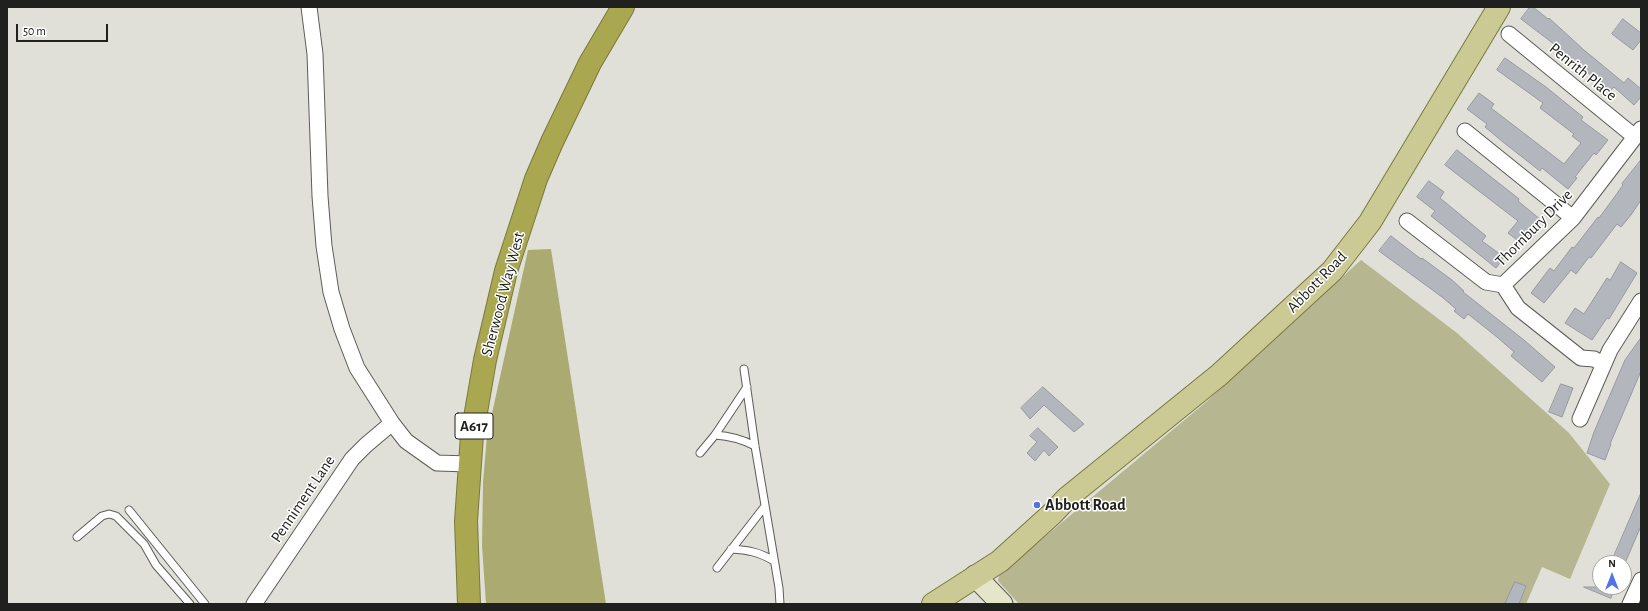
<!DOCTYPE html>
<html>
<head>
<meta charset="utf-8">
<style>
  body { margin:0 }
  #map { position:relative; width:1648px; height:611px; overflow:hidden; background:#e0e0d9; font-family:"Alegreya Sans",sans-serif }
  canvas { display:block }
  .frame { position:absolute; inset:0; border:8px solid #20201e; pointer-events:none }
  .north { position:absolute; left:1592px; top:555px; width:40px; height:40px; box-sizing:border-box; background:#fffffe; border:1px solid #a6a6a4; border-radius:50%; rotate:0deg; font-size:11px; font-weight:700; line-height:16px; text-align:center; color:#20201e }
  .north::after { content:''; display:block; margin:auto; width:14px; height:18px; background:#5173e7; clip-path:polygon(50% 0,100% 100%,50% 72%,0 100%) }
  .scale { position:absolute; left:16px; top:24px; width:92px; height:18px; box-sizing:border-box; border:2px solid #20201e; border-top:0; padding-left:5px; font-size:12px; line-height:14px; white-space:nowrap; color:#20201e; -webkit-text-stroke:3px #fffffe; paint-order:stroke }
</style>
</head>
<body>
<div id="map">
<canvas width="1648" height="611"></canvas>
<div class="frame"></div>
<div class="north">N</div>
<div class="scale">50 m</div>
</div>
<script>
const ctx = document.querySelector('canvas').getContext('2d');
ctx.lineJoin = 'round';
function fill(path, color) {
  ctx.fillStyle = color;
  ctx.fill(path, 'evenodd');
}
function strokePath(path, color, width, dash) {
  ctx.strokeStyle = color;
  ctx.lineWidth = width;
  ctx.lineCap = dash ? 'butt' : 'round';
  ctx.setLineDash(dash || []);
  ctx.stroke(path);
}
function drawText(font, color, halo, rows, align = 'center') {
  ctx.font = font + ' "Alegreya Sans",sans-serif';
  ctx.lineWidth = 3;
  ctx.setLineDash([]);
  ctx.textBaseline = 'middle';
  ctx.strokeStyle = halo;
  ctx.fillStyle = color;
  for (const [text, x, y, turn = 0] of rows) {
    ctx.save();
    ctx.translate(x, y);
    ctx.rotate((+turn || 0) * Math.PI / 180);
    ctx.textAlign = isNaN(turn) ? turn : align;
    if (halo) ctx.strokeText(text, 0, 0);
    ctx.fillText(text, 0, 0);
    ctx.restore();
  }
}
const green = new Path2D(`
  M1361,260L1457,333L1569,433L1610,484L1570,579L1542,567L1526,604H1019L998,581L999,575L1206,402Z`);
const forest = new Path2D(`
  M551,249L606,604H486L482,546L483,482L487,436L528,250Z`);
const building = new Path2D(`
  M1530,7H1533L1548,19L1549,18L1584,50L1624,83L1628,78L1641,89V97L1634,105L1614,87L1610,91L1550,41L1521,19Z
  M1623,19L1641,33V40L1633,50L1612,34Z
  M1505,58L1546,87L1583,117L1581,120L1608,140L1596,155L1594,153L1575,177L1577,178L1568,189L1542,168L1540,171L1503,142L1485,127L1487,124L1467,109L1479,93L1494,104L1491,108L1564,164L1581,143L1572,136L1574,134L1540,108L1543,103L1497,70Z
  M1457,150L1519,199L1518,201L1541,220L1522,244L1508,233L1518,221L1445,165Z
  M1641,160V200L1631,215L1621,227L1617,224L1591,258L1589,257L1576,274L1571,270L1544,303L1531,293L1550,268L1554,271L1572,247L1574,248L1598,217L1599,218L1613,199L1623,185L1622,184Z
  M1429,181L1444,192L1440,198L1486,236L1482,241L1504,257L1496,268L1431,216L1435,211L1417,197Z
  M1391,236L1421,259L1422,258L1452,280L1464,291L1463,292L1524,340L1555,367L1542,382L1511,356L1514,352L1497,337L1468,314L1464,319L1454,311L1456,309L1442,297L1379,251Z
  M1621,262L1637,273L1609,319L1607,318L1592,340L1565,323L1575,308L1584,314L1607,278L1610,280Z
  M1641,338V371L1610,444H1611L1605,460L1587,453L1594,432L1625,360Z
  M1561,384L1573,388L1562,417L1549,412Z
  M1043,387L1084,424L1074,432L1044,405L1030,419L1021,408Z
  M1038,428L1058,447L1049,456L1044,450L1035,461L1027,453L1037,442L1030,436Z
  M1641,493V526L1625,563H1611Z
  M1515,582L1526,586L1519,604H1505Z
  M1584,587H1615L1611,598Z`);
const lane = new Path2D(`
  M744,369L755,446L779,588L780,604
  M715,435C730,436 742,439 755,446
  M700,453L715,435L747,387
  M129,510L205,604
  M77,537L102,516L109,514L116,516L144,544L156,565L190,604
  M731,549C748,550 759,552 774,561
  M717,568L765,506`);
const street = new Path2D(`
  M309,7L315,54L320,196L324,246L331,292L342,329L357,368L392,423L406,441L437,463L470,464
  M1509,34L1635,137
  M1465,131L1573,218
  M1407,221L1486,282L1503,285
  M1503,285L1573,218L1641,129
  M1503,285L1518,308L1581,358L1594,359L1603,364
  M1580,419L1610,350L1641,301
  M254,604L352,459L366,445L392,423
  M1630,604L1641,580`);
const secondary = new Path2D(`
  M975,576L1002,604`);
const primary = new Path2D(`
  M933,604L1000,561L1053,513L1067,498L1219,375L1332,271L1370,222L1499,7`);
const highway = new Path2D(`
  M469,604L466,521L472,435L485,360L506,271L536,179L552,142L590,63L623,7`);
const markers = [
  [1037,505,4,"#5173e7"]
];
const shields = [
  [474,426,38]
];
const shieldNames = [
  ["A617",474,426]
];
const streetNames = [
  ["Penrith Place",1583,72,39],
  ["Thornbury Drive",1534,228,-45],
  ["Abbott Road",1317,282,-46],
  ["Sherwood Way West",503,294,-75],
  ["Penniment Lane",303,499,-56]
];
const poiNames = [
  ["Abbott Road",1045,505]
];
fill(green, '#b6b691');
fill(forest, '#abaa70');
fill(building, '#b4b6bd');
strokePath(building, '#96999f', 1);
strokePath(lane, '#5c5d57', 9);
strokePath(street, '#5c5d57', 17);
strokePath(secondary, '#5c5d57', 23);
strokePath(primary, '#79783e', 24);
strokePath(highway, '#79783e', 24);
strokePath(lane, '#fff', 7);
strokePath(street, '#fff', 15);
strokePath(secondary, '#e5e5ca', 21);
strokePath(primary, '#cbca95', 22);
strokePath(highway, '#a9a74f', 22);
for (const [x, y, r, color] of markers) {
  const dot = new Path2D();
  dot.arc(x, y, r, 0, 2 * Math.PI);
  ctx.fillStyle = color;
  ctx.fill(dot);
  strokePath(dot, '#fffffe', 1.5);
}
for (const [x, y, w] of shields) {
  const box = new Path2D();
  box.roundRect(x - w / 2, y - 13, w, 26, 3);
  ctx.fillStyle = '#fffffe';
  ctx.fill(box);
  strokePath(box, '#20201e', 1);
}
drawText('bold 15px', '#20201e', null, shieldNames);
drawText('16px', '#20201e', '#fffffe', streetNames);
drawText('bold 16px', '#20201e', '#fffffe', poiNames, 'left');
</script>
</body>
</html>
